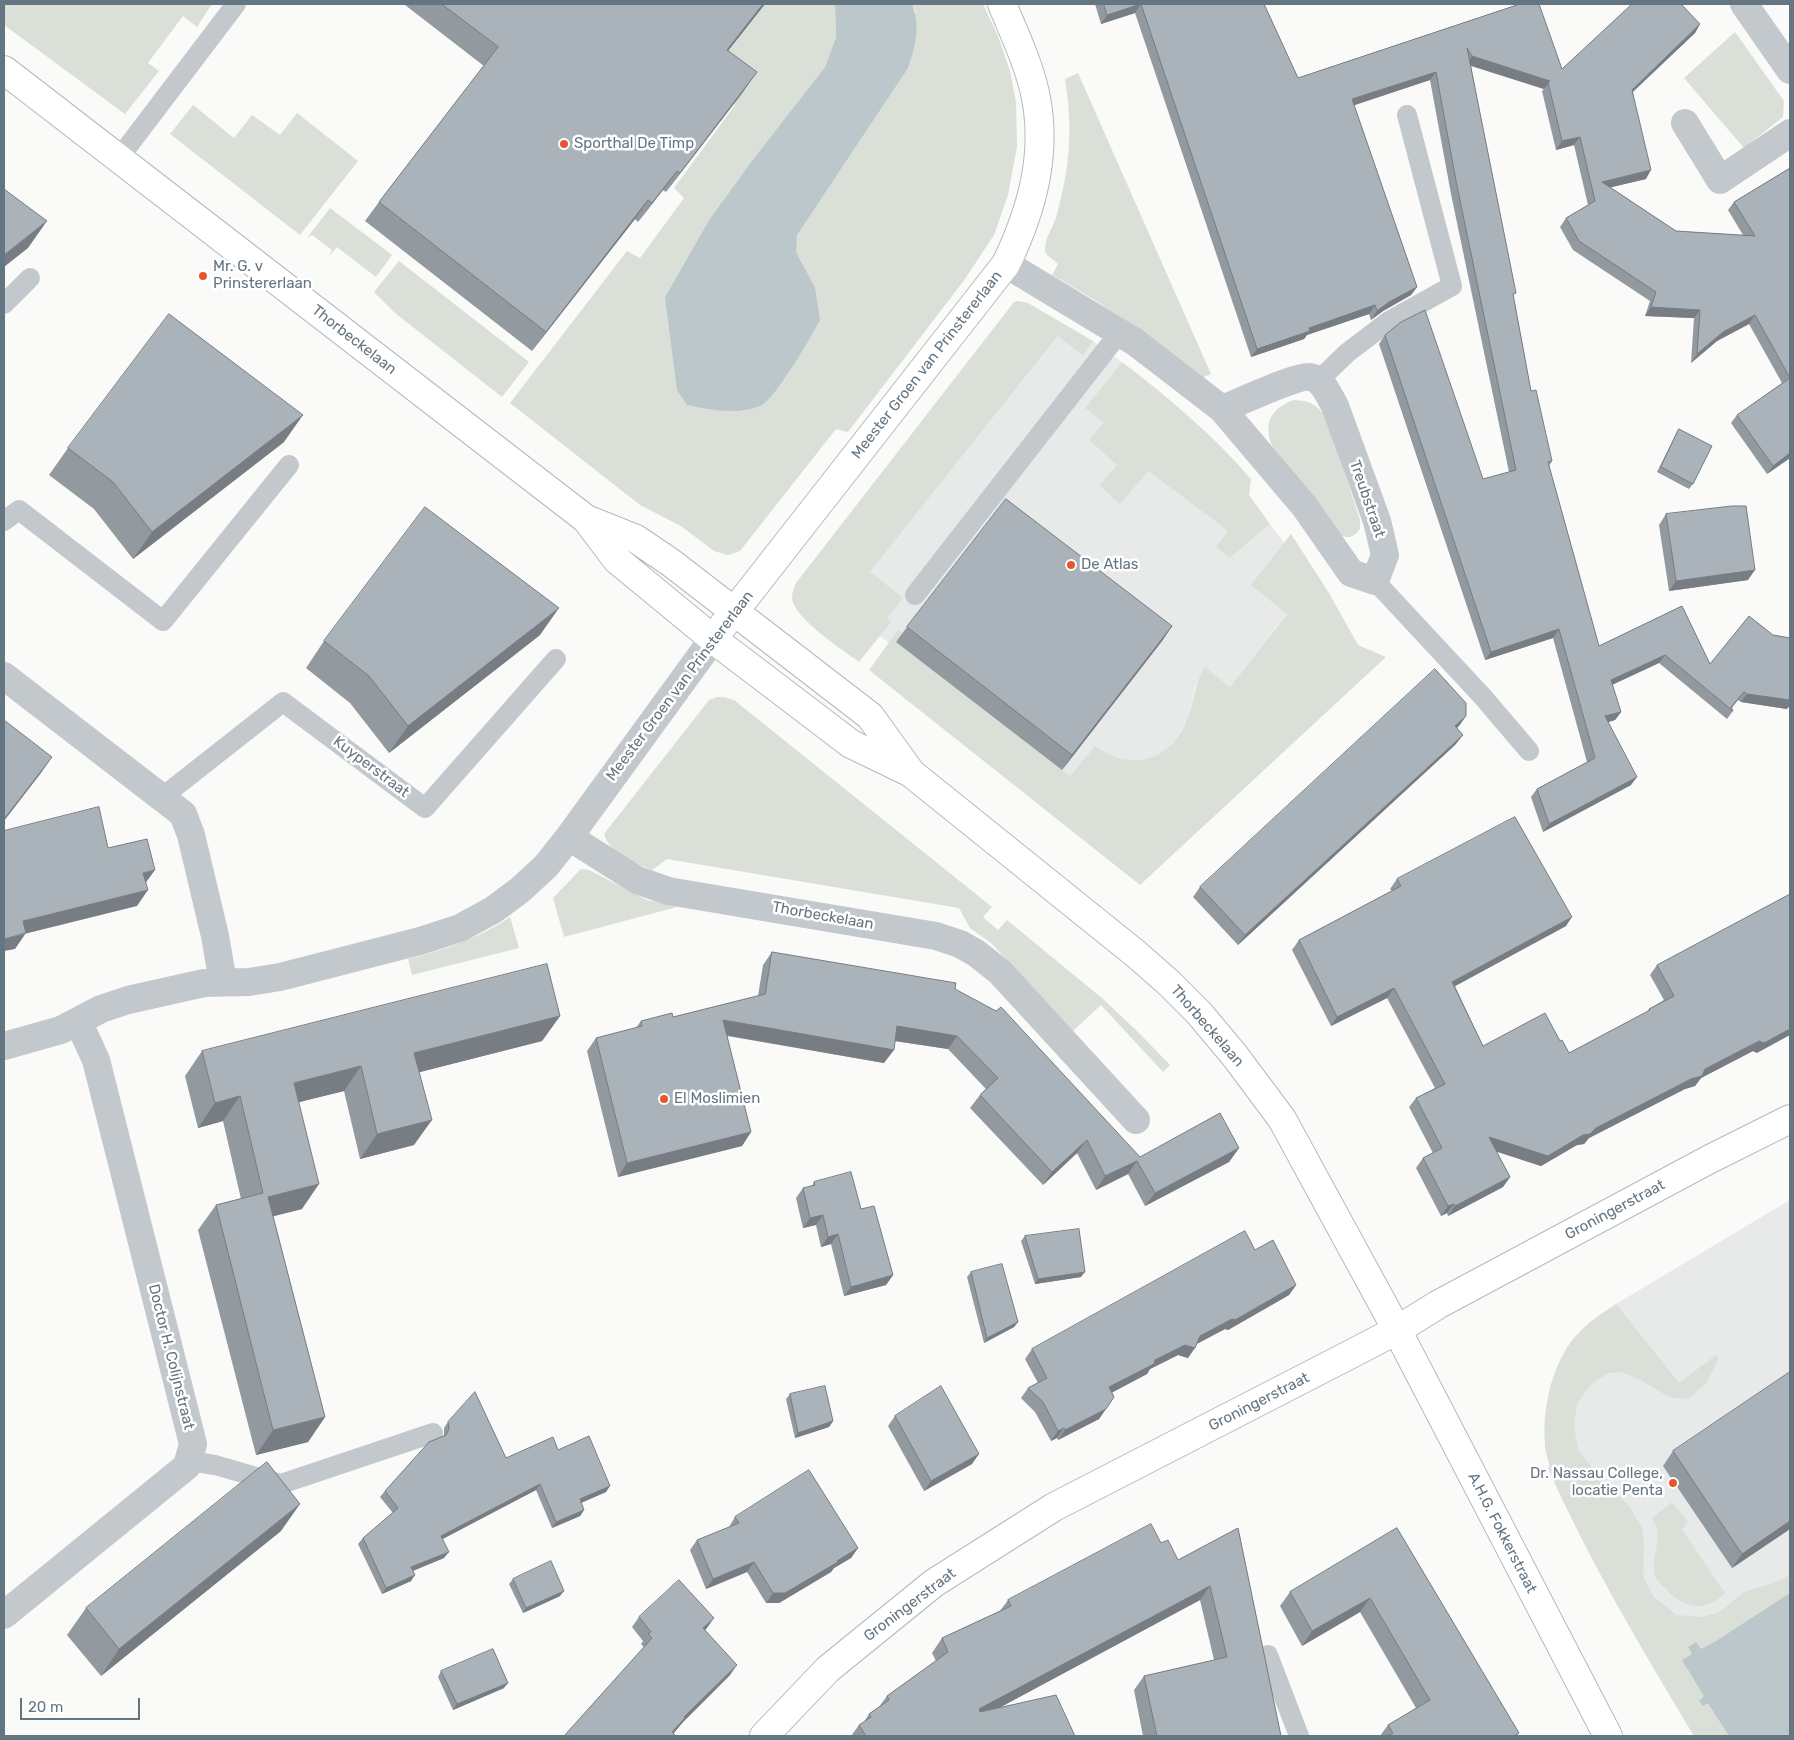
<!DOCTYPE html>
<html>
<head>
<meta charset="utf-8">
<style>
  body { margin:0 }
  #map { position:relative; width:1794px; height:1740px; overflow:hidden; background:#fafaf8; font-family:Rubik,sans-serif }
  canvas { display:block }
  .frame { position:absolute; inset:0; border:5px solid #657683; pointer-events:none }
  .scale { position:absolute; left:20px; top:1698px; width:120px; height:22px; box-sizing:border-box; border:2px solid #657683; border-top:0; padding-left:6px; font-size:15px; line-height:18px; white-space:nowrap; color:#657683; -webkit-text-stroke:4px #fff; paint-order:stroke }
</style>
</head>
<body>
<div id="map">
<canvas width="1794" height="1740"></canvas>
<div class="frame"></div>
<div class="scale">20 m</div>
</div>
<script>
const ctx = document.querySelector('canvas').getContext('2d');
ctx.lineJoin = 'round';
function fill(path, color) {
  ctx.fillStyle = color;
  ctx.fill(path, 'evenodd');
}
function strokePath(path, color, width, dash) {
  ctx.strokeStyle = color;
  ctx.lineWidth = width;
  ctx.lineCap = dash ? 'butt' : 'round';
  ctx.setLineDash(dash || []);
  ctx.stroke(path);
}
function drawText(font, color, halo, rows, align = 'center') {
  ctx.font = font + ' Rubik,sans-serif';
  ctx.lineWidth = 5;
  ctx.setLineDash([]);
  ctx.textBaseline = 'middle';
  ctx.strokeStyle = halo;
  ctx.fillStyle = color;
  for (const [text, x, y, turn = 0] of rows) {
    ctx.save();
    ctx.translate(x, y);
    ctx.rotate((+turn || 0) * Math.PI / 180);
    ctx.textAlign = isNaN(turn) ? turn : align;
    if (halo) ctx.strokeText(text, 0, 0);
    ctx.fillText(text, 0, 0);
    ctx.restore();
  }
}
const built = new Path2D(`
  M1059,335L1093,341L1122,362L1085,408L1103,423L1089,440L1117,465L1099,485L1148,471L1228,531L1230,558L1270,524L1284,543L1252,585L1287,613L1230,687L1206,668L1196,685L1187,721L1177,739L1165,751L1150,759L1132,761L1117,758L1095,746L1065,782L875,632L870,572Z
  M1790,1200V1736H1715L1617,1605L1562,1499L1548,1468L1550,1467L1545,1445L1548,1402L1551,1384L1567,1348L1575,1337L1591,1321L1616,1304Z`);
const green = new Path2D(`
  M4,4H212L197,27L183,16L148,63L159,71L125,114L4,25Z
  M765,4H835L836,37L825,67L751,162L709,220L665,297L784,380L820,320L801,261L795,252L797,235L916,12L912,4H983L998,36L1010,71L1016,102L1017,147L1008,195L994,235L965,279L848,432L836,429L740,551L728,555L714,551L681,526L640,505L510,403L627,251L640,258L684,198L674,188L735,105L706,81Z
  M1735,32L1784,101L1783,117L1744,148L1684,78Z
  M1078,73L1211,374L1202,378L1132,325L1093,299L1052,275L1058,264L1046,254C1042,241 1054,227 1057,214C1070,167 1073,128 1065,79Z
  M193,105L234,138L252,115L280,135L297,113L358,161L300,235L170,134Z
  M330,208L392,255L376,277L337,247L330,255H329L332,250L312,235L307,238Z
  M399,261L529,362L502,397L395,313L374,292Z
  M1018,301L1028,303L1093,341L1083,355L1058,336L870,572L903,598L887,618L891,622L859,662C842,649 794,619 792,598C792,593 794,587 796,583L1014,302Z
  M1122,362C1168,397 1213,435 1251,479L1249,495L1270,524L1230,558L1216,547L1228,531L1148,471L1120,504L1099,485L1117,465L1089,440L1103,423L1085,408Z
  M1294,400C1310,401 1315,403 1326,417L1360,520V529C1354,536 1351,539 1342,536L1273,449C1263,425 1269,409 1294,400Z
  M1291,534L1329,593L1358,645L1386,657L1140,885L869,670L898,630L903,633L899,644L900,645L1070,776L1095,746C1103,750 1111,756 1119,758C1150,766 1175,750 1186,722C1194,704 1194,684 1205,667L1230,687L1287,614L1251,585Z
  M717,697H724L734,700L992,907L983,917L998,930L1007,920L1103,999L1139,1033L1170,1065L1163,1072L1101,1005L1073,1031L991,943L970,928L959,908L667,859L652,870C633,862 611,855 604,834L702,709L709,700Z
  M581,869L589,870L647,900L677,907L564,937L553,898Z
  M510,917L519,948L412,975L408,959C445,950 479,938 510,917Z
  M1616,1304L1679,1383L1716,1355L1719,1359L1706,1383L1688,1399L1669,1397L1641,1380L1621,1372L1609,1373L1592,1383L1577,1404L1574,1426L1578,1450L1600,1478L1629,1506L1642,1528L1644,1546L1643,1576L1653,1596L1676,1615L1702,1617L1720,1612L1744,1592L1771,1584L1790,1575V1593L1716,1641L1701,1649L1695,1642L1688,1648L1692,1654L1704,1696L1729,1736H1694C1642,1649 1589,1561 1548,1468L1550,1467C1548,1459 1545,1452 1545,1444C1542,1409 1552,1365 1574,1338C1586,1324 1601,1314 1616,1304Z
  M1672,1502L1688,1522L1682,1529L1725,1593C1706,1613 1684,1609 1666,1589C1663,1586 1658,1582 1656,1578C1649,1564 1661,1543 1657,1528C1656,1525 1653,1521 1652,1518Z`);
const water = new Path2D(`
  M835,4H912C921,25 915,48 908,68L797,235L796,252L815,288L820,320C811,337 775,400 760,406C737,415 711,410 687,405L677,390L665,297L709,220L751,162L825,67L836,37Z
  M1790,1593V1736H1729L1708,1703L1703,1706L1699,1701L1704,1696L1682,1660L1692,1654L1688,1647L1696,1642L1701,1649L1716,1641Z`);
const lane = new Path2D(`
  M119,158L236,4
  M4,304L30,278
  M1318,381L1347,353L1389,321L1452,286L1407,115
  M4,521L19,510L163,621L289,465
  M1375,581L1483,697L1529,751
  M915,595L1120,332
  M161,798L283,702L425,808L556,659
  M189,1461L215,1465L281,1484L433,1433
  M1268,1655L1299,1736`);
const street = new Path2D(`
  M1744,4L1790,70
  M1685,123L1720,180L1790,133
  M1006,264L1135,342L1222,409L1305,507L1351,573L1375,581L1385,555L1377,521L1335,406C1329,396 1323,379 1310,377C1297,375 1238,403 1222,409
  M4,676L183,814L191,835L215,936L223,982
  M569,837L637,880L668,891L936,936L960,944L976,953L1000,972L1136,1120
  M4,1046L61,1030L101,1009L128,1000L204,983L249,982L280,977L420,941L460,928L493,910L520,890L546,866L569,837L713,639
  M4,1615L187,1466L193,1444L96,1060L78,1021`);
const secondary = new Path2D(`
  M4,70L586,519L636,539L670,562L870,716L909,770
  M586,519L617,560L713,639L851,744L911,773L1136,954L1169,983L1199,1013L1235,1056L1282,1119L1397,1330L1608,1736
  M722,627L1006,264C1032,210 1048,153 1035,93C1028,62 1014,33 1002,4
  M764,1736L828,1669L934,1583L1054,1507L1353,1353L1397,1330L1439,1304L1710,1159L1790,1119`);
const wall = new Path2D(`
  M405,4H765L728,51L743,92L666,192L663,190L638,222L635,219L532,351L365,221L379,202L484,66L405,5Z
  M1095,4H1264L1298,78L1520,4L1562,69L1700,24L1695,33L1633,92L1646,179L1610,187L1676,231L1743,235L1728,210L1734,202L1790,168V458L1767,474L1731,423L1737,415L1782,383L1749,324L1717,341L1691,363L1694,318L1645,316L1650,301L1573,250L1560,227L1566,218L1588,205L1574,145L1556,150L1542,91L1544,89L1471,66L1531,391L1552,461L1549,466L1599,646L1682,606L1710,664L1773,635L1790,638V705L1787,709L1741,702L1738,700L1732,708L1733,711L1727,719L1659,663L1612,685L1621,712L1615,720L1608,722L1631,785L1543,832L1531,797L1537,789L1587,762L1553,638L1485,660L1379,344L1385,335L1483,479L1509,472L1451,194L1430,80L1354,105L1417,287L1411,295L1383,311L1371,320L1369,314L1307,335L1304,339L1251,357L1135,13L1101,24Z
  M1679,429L1693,484L1689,489L1657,472L1676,434Z
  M284,442L133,559L94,509L49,475L68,448Z
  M1666,514L1748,580L1669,591L1659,525Z
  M1172,626L1162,641L1062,770L896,642L907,627Z
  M540,635L389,753L350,703L306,668L324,641Z
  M1466,716L1457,728L1463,735L1455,745L1238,945L1193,897L1200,887Z
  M1397,879L1566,926L1455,986L1483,1046L1560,1041L1569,1053L1647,1012L1649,1009L1664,1000L1650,975L1657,965L1757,1053L1753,1051L1701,1078L1695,1086L1685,1089L1589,1138L1584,1144L1577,1145L1541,1166L1496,1151L1510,1177L1503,1187L1448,1216L1447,1213L1441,1216L1416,1168L1423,1158L1433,1153L1409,1107L1416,1098L1435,1088L1387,998L1331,1026L1292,950L1299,940L1392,891L1390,889Z
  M772,952L955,989L1140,1157L1239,1148L1229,1162L1145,1206L1128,1174L1096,1190L1077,1153L1043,1185L970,1108L980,1095L986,1089L948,1049L895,1041L884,1063L727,1036L751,1132L742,1146L618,1177L587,1051L596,1038L636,1028L641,1021L673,1017L758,996L763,965Z
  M560,1016L542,1041L419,1072L414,1145L360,1159L344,1091L298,1102L302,1209L273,1216L325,1417L308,1442L256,1455L198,1230L216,1205L241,1199L223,1121L198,1128L185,1076L202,1051Z
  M814,1182L861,1209L893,1275L886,1285L844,1296L831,1244L821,1247L816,1225L803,1228L796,1198L803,1188L812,1186Z
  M1025,1236L1081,1277L1035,1284L1021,1241Z
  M1255,1250L1296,1285L1289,1295L1228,1330L1225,1329L1196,1344L1188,1358L1178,1355L1150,1369L1147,1374L1112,1392L1114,1397L1099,1419L1058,1440L1057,1438L1051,1441L1035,1412L1021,1398L1028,1388L1038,1383L1025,1359L1032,1349Z
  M971,1272L1018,1322L1014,1327L984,1343L967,1277Z
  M790,1394L833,1421L829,1427L795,1438L786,1399Z
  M895,1416L972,1464L924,1491L888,1426Z
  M448,1422L506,1458L558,1450L606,1492L581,1503L584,1510L580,1516L552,1528L536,1490L442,1539L444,1558L413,1571L411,1581L382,1594L358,1544L363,1538L393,1513L380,1497L385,1491L444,1436V1428Z
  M1673,1451L1790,1529L1732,1568L1663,1466Z
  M735,1517L858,1548L851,1558L834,1568L831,1572L779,1603H766L747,1572L706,1589L690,1550L697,1540L729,1527Z
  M1238,1528L1281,1736H1143L1134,1690L1144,1676L1214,1660L1200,1600L999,1708L1075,1736H851L859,1725L864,1722L869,1714L879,1707L887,1696L936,1661L932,1653L942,1638L1000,1611L1008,1600L1161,1543L1178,1560Z
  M1397,1528L1519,1733L1516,1736H1380L1388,1725L1416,1708L1360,1612L1302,1646L1280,1606L1290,1592Z
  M281,1531L101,1676L67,1635L86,1608Z
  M513,1579L560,1596L523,1613L509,1584Z
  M639,1617L707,1628L705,1630L730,1675L683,1722L674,1733L644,1647L641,1644L643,1641L632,1627Z
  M441,1671L504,1688L453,1710L438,1677Z`);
const shadedWall = new Path2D(`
  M763,4H765L714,69L727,50Z
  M1141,4L1135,13L1101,24L1107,15Z
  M1700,24L1695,33L1626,98L1632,90Z
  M1472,56L1550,81L1544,89L1466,64Z
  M757,72L743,92L666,192L680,173Z
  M1436,72L1430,80L1346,108L1352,99Z
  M1580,137L1574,145L1556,150L1562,141Z
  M1651,170L1646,179L1596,191L1602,182Z
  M677,171L663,190L638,222L652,203Z
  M648,200L635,219L532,351L546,332Z
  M47,221L28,248L4,267V255Z
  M1417,287L1411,295L1383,311L1371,320L1377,311L1389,302Z
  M1375,305L1369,314L1307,335L1304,339L1251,357L1257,349L1309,328Z
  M1651,307L1700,310L1694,318L1645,316Z
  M1755,315L1749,324L1717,341L1691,363L1697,354L1723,332Z
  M303,415L284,442L133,559L152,532Z
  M1790,453V458L1767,474L1773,466Z
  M1755,570L1748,580L1669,591L1676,581Z
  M559,608L540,635L389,753L408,726Z
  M1172,626L1162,641L1062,770L1072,755Z
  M1559,629L1553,638L1485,660L1491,652Z
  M1665,655L1659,663L1605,688L1611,680Z
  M1747,694L1790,700V705L1787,709L1741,702Z
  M1621,712L1615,720L1599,725L1605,716Z
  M1466,716L1459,726L1448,736L1455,726Z
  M1463,735L1455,745L1238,945L1245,935Z
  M52,757L41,773L4,821V819Z
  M1637,777L1631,785L1543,832L1549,824Z
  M155,870L144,885L143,873Z
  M148,890L137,906L12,937L23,921Z
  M1572,917L1566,926L1446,991L1452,982Z
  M26,933L15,949L4,951V939Z
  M1394,988L1387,998L1331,1026L1337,1017Z
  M560,1016L542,1041L397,1078L414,1053Z
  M723,1020L894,1050L884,1063L714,1033Z
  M897,1026L957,1036L948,1049L888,1040Z
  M1790,1029V1035L1757,1053L1753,1051L1701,1078L1695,1086L1685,1089L1589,1138L1584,1144L1577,1145L1541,1166L1482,1147L1489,1137L1596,1128L1759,1041Z
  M361,1066L344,1091L276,1108L294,1083Z
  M240,1096L223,1121L198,1128L215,1103Z
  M432,1120L414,1145L360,1159L377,1134Z
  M751,1132L742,1146L618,1177L627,1163Z
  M1087,1140L1077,1153L1043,1185L1052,1172Z
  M1239,1148L1229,1162L1145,1206L1155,1193Z
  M1137,1161L1128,1174L1096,1190L1105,1176Z
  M1510,1177L1503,1187L1448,1216L1455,1206Z
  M319,1184L302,1209L251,1222L268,1197Z
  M1454,1204L1447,1213L1441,1216L1448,1206Z
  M823,1215L816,1225L803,1228L810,1218Z
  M838,1234L831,1244L821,1247L828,1237Z
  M1085,1272L1081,1277L1035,1284L1038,1279Z
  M893,1275L886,1285L844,1296L851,1287Z
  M1296,1285L1289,1295L1228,1330L1225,1329L1193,1346L1200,1336Z
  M1018,1322L1014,1327L984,1343L987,1338Z
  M1185,1345L1195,1348L1188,1358L1178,1355L1150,1369L1147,1374L1102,1398L1109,1387L1155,1360Z
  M1106,1409L1099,1419L1058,1440L1065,1430Z
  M325,1417L308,1442L256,1455L273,1430Z
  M833,1421L829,1427L795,1438L798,1433Z
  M1064,1428L1057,1438L1051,1441L1058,1431Z
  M979,1454L972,1464L924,1491L931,1481Z
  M540,1484L536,1490L437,1542L441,1536Z
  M610,1486L606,1492L576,1505L580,1499Z
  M300,1504L281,1531L101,1676L119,1649Z
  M584,1510L580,1516L552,1528L556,1522Z
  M1790,1521V1529L1732,1568L1742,1554Z
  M858,1548L851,1558L834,1568L831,1572L779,1603H766L773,1593L837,1561Z
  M449,1552L444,1558L407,1573L411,1567Z
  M754,1562L747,1572L706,1589L713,1579Z
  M415,1575L411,1581L382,1594L386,1588Z
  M1210,1586L1200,1600L969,1724L979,1709Z
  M564,1591L560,1596L523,1613L526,1608Z
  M1370,1598L1360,1612L1302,1646L1312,1631Z
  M714,1618L707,1628L696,1639L703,1628Z
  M737,1665L730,1675L683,1722L678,1728L671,1736H670L684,1717Z
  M508,1683L504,1688L453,1710L457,1704Z`);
const building = new Path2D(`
  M442,4H763L727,50L757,72L680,173L677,171L652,203L648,200L546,332L379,202L498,47Z
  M1104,4H1264L1298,78L1520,4H1539L1562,69L1632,4H1681L1700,24L1632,90L1651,170L1602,182L1676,231L1755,236L1734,202L1790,168V453L1773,466L1737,415L1790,378L1755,315L1723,332L1697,354L1700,310L1651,307L1656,292L1579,241L1566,218L1595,201L1580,137L1562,141L1548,82L1550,81L1472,56L1467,48L1516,293L1513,294L1531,391L1536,390L1552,461L1548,462L1599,646L1682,606L1710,664L1749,616L1773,635L1790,638V700L1747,694L1744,692L1731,707L1733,711L1665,655L1611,680L1621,712L1605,716L1637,777L1549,824L1537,789L1595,758L1559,629L1491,652L1385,335L1401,322L1425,310L1483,479L1516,470L1457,186L1436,72L1352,99L1417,287L1389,302L1377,311L1375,305L1309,328L1310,331L1257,349L1141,4L1107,15Z
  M4,189L47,221L4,255Z
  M169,314L303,415L152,532L113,482L68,448Z
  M1679,429L1712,446L1693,484L1661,467Z
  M1006,499L1172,626L1072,755L907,627Z
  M1732,506H1746L1755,570L1676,581L1666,514Z
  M425,507L559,608L408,726L369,676L324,641Z
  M1435,669L1466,703V716L1455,726L1463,735L1245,935L1200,887Z
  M4,720L52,757L4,819Z
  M99,807L108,848L147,839L155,870L143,873L148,890L23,921L26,933L4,939V831Z
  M1515,817L1572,917L1452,982L1483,1046L1545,1013L1560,1041L1562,1040L1569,1053L1650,1010L1649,1009L1674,996L1657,965L1790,894V1029L1764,1043L1759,1041L1705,1069L1702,1076L1691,1079L1596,1128L1590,1134L1583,1135L1548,1156L1489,1137L1510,1177L1455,1206L1454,1204L1448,1206L1423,1158L1442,1148L1416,1098L1445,1084L1394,988L1337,1017L1299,940L1401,886L1397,879Z
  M772,952L956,983L955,989L996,1011L1001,1007L1140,1157L1220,1113L1239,1148L1155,1193L1137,1161L1105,1176L1087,1140L1052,1172L980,1095L998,1078L957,1036L897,1026L894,1050L723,1020L751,1132L627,1163L596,1038L642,1026L641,1021L672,1013L673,1017L765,994Z
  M547,964L560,1016L414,1053L432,1120L377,1134L361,1066L294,1083L319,1184L268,1197L325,1417L273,1430L216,1205L263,1193L240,1096L215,1103L202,1051Z
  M851,1172L861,1209L874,1206L893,1275L851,1287L838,1234L828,1237L823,1215L810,1218L803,1188L815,1185L814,1182Z
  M1079,1229L1085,1272L1038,1279L1025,1236Z
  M1245,1231L1255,1250L1273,1240L1296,1285L1235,1320L1232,1319L1200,1336L1195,1348L1185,1345L1155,1360L1154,1364L1109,1387L1114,1397L1106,1409L1065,1430L1064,1428L1058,1431L1043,1402L1028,1388L1047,1378L1032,1349Z
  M1002,1264L1018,1322L987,1338L971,1272Z
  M1790,1372V1521L1742,1554L1673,1451Z
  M825,1386L833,1421L798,1433L790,1394Z
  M941,1386L979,1454L931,1481L895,1416Z
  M475,1392L506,1458L553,1437L558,1450L589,1436L610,1486L580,1499L584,1510L556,1522L540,1484L441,1536L449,1552L411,1567L415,1575L386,1588L363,1538L398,1508L385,1491L429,1442L446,1435L449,1429L448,1422Z
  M267,1462L300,1504L119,1649L86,1608Z
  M809,1470L858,1548L837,1561L838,1562L785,1593H773L754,1562L713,1579L697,1540L739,1523L735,1517Z
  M1151,1524L1161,1543L1168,1540L1178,1560L1238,1528L1281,1736H1157L1144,1676L1227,1657L1210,1586L979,1709L980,1712L1056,1695L1075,1736H866L859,1725L871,1717L869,1714L889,1700L887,1696L948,1652L942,1638L1011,1606L1008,1600Z
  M1397,1528L1519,1733L1514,1736H1388L1393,1733L1388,1725L1430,1700L1370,1598L1312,1631L1290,1592Z
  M551,1561L564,1591L526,1608L513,1579Z
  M679,1580L714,1618L703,1628L737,1665L684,1717L685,1718L672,1732L675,1735L674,1736H564L652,1638L648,1634L651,1632L639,1617Z
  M493,1649L508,1683L457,1704L441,1671Z`);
const markers = [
  [564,144,5,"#e4572e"],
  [203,276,5,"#e4572e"],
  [1071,565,5,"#e4572e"],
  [664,1099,5,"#e4572e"],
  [1673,1483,5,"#e4572e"]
];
const poiNames = [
  ["Sporthal De Timp",574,144],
  ["Mr. G. v",213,267],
  ["Prinstererlaan",213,284],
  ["De Atlas",1081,565],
  ["El Moslimien",674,1099],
  ["Dr. Nassau College,",1663,1474,"right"],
  ["locatie Penta",1663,1491,"right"]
];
const streetNames = [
  ["Thorbeckelaan",354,340,38],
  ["Meester Groen van Prinstererlaan",927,365,-52],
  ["Treubstraat",1367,499,71],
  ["Meester Groen van Prinstererlaan",680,686,-53],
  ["Kuyperstraat",371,767,37],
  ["Thorbeckelaan",823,916,10],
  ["Thorbeckelaan",1207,1026,49],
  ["Groningerstraat",1615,1210,-28],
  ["Doctor H. Colijnstraat",171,1357,76],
  ["Groningerstraat",1259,1402,-27],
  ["A.H.G. Fokkerstraat",1502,1533,63],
  ["Groningerstraat",910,1605,-37]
];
fill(built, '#e8e9e9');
fill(green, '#dadfd7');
fill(water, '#bbc7cb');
strokePath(secondary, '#b3babf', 30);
strokePath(lane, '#c3c8cc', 20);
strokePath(street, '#c3c8cc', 28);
strokePath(secondary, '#fff', 28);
fill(wall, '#929a9f');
fill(shadedWall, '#777d82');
fill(building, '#aab3b9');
strokePath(building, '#777d82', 1);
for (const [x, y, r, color] of markers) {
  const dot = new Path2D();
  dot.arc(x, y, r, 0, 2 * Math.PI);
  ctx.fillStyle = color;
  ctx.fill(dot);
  strokePath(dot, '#fff', 2);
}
drawText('15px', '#657683', '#fff', poiNames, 'left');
drawText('15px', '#657683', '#fff', streetNames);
</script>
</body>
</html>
